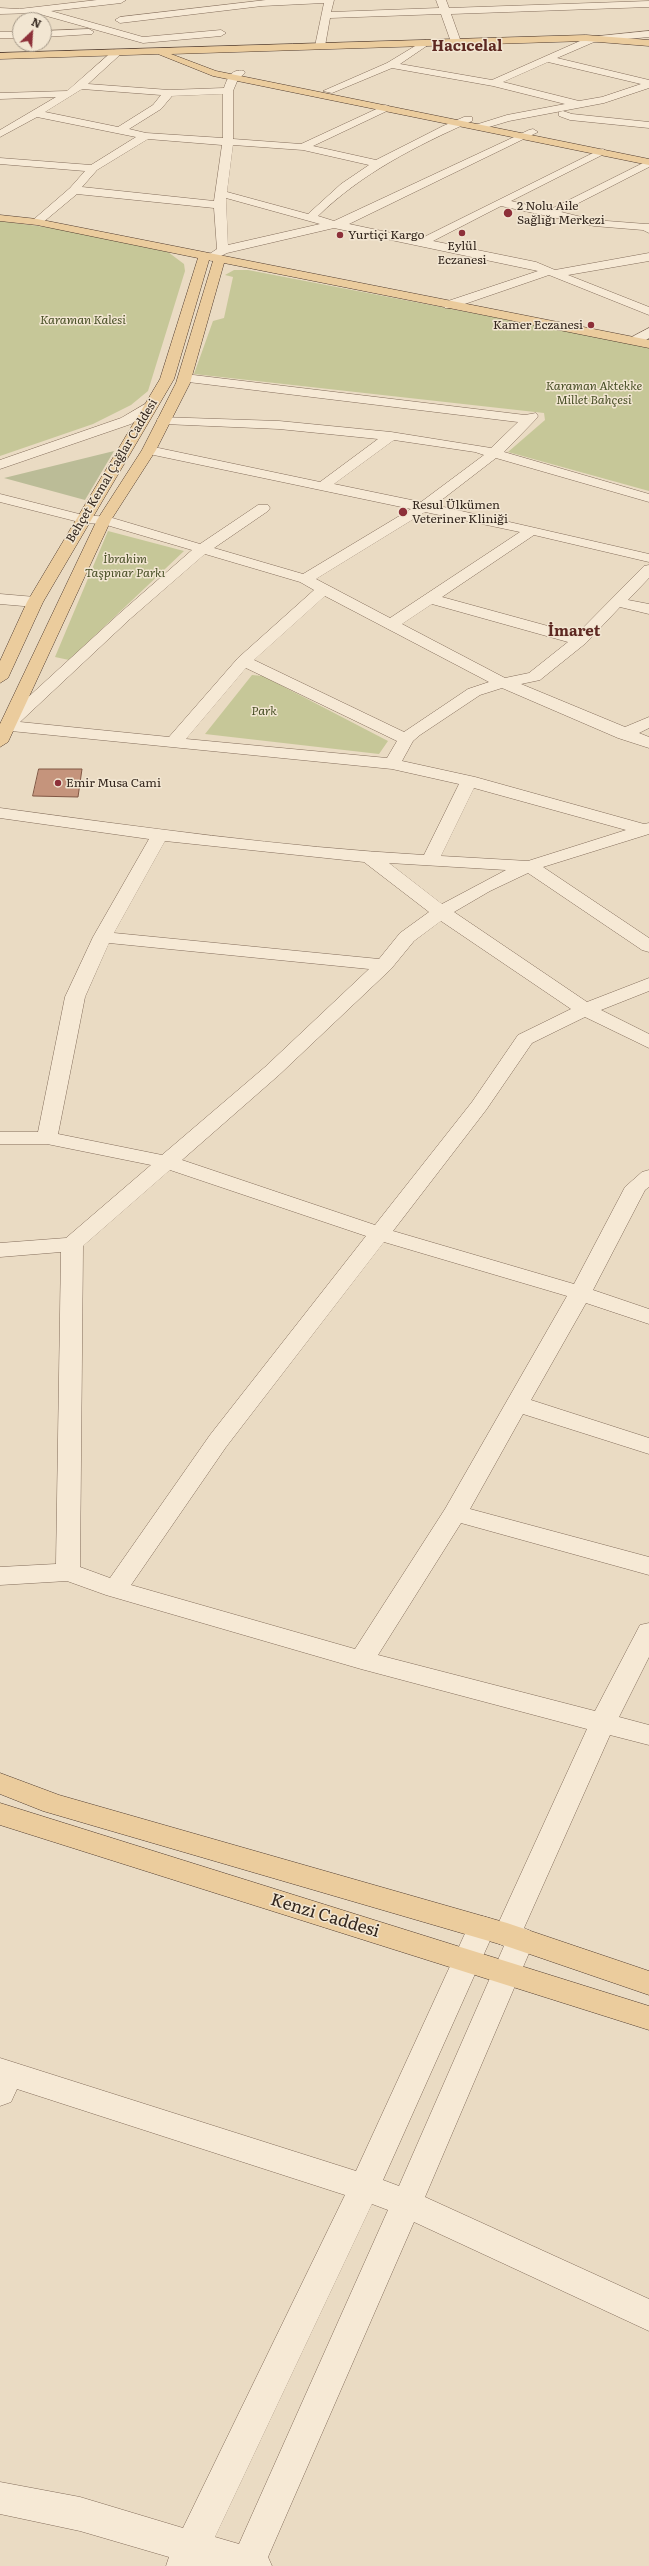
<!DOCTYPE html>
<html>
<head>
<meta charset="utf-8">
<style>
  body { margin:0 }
  #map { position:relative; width:649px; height:2566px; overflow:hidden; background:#eadbc3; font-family:Literata,serif }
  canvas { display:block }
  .north { position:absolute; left:12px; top:12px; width:40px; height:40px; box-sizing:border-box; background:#f2e6d2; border:1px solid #a69a8a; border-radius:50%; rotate:25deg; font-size:11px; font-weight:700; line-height:16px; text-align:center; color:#34271e }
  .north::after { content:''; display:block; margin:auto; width:14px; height:18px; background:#8d3039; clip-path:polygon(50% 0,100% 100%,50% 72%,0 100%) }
</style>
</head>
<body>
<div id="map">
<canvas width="649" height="2566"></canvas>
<div class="north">N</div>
</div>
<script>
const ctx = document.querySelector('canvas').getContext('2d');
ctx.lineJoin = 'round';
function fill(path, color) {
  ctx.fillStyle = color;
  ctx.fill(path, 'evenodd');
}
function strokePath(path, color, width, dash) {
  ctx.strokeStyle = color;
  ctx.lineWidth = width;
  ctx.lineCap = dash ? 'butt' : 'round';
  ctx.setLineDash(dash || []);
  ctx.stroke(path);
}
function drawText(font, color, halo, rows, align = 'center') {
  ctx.font = font + ' Literata,serif';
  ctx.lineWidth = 3;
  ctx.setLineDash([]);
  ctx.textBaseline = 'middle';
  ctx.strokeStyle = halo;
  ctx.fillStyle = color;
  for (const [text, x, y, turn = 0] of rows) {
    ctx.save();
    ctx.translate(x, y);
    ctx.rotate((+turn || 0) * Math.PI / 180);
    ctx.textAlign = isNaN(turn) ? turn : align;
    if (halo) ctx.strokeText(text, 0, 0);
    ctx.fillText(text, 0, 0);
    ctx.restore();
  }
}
const green = new Path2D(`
  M0,221L60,229L168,252L184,264L185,271L148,391L131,405L93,424L0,456Z
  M234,270H248L649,347V491L508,452L545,420L544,413L194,374L213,321L224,318L233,277L225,275Z
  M108,531L184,551L69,660L55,657Z
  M252,675L263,676L388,741L379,754L205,734Z`);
const cemetery = new Path2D(`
  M114,451L85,500L4,478Z`);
const building = new Path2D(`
  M39,769H82L78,797L33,796Z`);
const minor = new Path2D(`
  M97,0H126L121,3L51,11L143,37L221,30L226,33L221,36L143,43L36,13L0,14V8L19,9Z
  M266,0H334L331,12L439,8L436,0H446L449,8L649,1V7L451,14L461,42L456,45L451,42L441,14L330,18L325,46L320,49L315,46L324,3L262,6L120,23L115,20L120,17Z
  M89,29L94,32L92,34L44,37V31Z
  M649,31V37L594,42L557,58L649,80V88L604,103L509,121L479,130L474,127L475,125L507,115L565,104L493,86L392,68L332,93L323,91L387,63L425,40L428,41V45L400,64L492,80L589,37ZM548,62L641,84L602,97L579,101L503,82Z
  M0,32H20V38H0Z
  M114,50L123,52L88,84L169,90L224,88C227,79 231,68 244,71L245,73L238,79L233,91V139L301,144L385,105L389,106V110L313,146L376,160L443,126L464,117H472V121C416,146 362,173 318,216L334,221L529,130L533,129L538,132L349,224L420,239L599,150L603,149L608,152L511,201L549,210L649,160V167L561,212L594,220L646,224H649V233L643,230L594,226L501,206L433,241L536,262L555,270L649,253V261L568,275L649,307V315L549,275L453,308H445L443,305L445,302L538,271L334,228L227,253L211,261L205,257L217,249L214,208L77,194L41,224H33V220L70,188L85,171L0,164V158L91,165L136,137L37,117L0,137V130L56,97L0,99V93L67,91ZM82,89L161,95L153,105L118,127L45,112ZM223,94V138L146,133L129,129L161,109L172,96ZM148,139L222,145L214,201L82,187L97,170ZM233,145L303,150L369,165L341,184L308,214L227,192ZM226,198L320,224L228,245Z
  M563,111L572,114L649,122V128L570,120L559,116V112Z
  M649,328V338L640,344H630L629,341L630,338Z
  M185,374L525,415L536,413L538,416L536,419L504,452L649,494V502L496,458L435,505L649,554V562L534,535L442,597L577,634L644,566L649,565V578L628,600L649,604V614L620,607L586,643L540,680L521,684L625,727L649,717V728L639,733L649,737V748L618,738L502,688L480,695L420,735L413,741L402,761L475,777L644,824L649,823V834L543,867L649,938V952L642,950L528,873L490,891L454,912L587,1002L649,978V991L601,1010L649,1034V1048L585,1017L532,1043L486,1110L393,1231L574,1284L625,1187L642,1172L649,1170V1187L645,1190L593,1290L649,1309V1324L586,1303L531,1400L649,1438V1454L523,1414L470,1509L649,1557V1575L461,1523L378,1655L595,1711L640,1625L649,1623V1657L619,1717L649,1725V1745L610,1735L524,1928L531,1931L535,1939L425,2197L649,2299V2331L414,2222L268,2557L272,2566H166L169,2557L80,2531L0,2514V2482L80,2497L183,2528L345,2195L17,2089L11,2102L0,2106V2058L356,2171L468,1927L472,1919L482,1916L492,1919L496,1927L383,2180L399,2186L504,1946L497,1943L493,1935L587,1729L361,1669L106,1595L67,1581L0,1585V1567L56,1564L61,1252L0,1257V1243L66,1238L151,1165L47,1144H0V1132H38L65,997L93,937L149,839L0,818V808C141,827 282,847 424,855L459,784L392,769L1,730V722L120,613L192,550L103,524L83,523L0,502V494L83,515L109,517L200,544L258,505H268L270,508L268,511L214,548L303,574L411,509L149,454L142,450L149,446L320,482L378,439L279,429L164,424L159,423L157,420L159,417L279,421L391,432L491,448L518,422L180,381L178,378ZM394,440L475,452L484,455L421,502L334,484ZM425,512L520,532L390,618L316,579ZM205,554L300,582L314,590L238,658L169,737L20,722L130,619ZM325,596L489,682L468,689L404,732L254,660ZM432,604L568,642L529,673L505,678L402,624ZM246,668L397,741L387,758L186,739ZM474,788L626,830L528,861L441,856ZM165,841L364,862L429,912L400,933L379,959L114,933ZM389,863L506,870L442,904ZM441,921L571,1009L518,1035L472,1102L375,1225L182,1160L279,1075L391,969L414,941ZM109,943L369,969L265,1067L162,1155L58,1134L85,997ZM170,1170L366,1236L210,1435L110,1578L80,1567L83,1246ZM384,1242L567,1296L445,1509L355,1649L131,1585L226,1447ZM372,2204L388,2210L239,2544L215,2537Z
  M152,400L159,404L157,407L131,424L0,469V460L121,418Z
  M0,594L35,597L43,602L35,607L0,604Z`);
const major = new Path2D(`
  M586,35L649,40V46L586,41L171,54L216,71L649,159V165L213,76L158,54L0,59V53Z
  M0,215L37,219L649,340V348L224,263L190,383L156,450L111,520L8,742L0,747V724L97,520L142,450L176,383L213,261L209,260L174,379L43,602L8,678L0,683V661L27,602L160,379L198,258L37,225L0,221Z
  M0,1773L59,1795L507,1923L649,1971V1995L506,1946L43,1811L0,1794Z
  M0,1803L649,2006V2030L0,1825Z`);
const markers = [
  [508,213,5,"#8d3039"],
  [462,233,4,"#8d3039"],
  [340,235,4,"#8d3039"],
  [591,325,4,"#8d3039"],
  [403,512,5,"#8d3039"],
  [58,783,4,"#8d3039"]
];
const farPoinames = [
  ["2 Nolu Aile",517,206],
  ["Sağlığı Merkezi",517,220],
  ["Yurtiçi Kargo",348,235],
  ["Eylül",462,246,"center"],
  ["Eczanesi",462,260,"center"],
  ["Kamer Eczanesi",583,325,"right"],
  ["Resul Ülkümen",412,505],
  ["Veteriner Kliniği",412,519],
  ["Emir Musa Cami",66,783]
];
const farParknames = [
  ["Karaman Kalesi",83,320],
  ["Karaman Aktekke",594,386],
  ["Millet Bahçesi",594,400],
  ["İbrahim",125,559],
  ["Taşpınar Parkı",125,573],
  ["Park",264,711]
];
const farStreetnames = [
  ["Behçet Kemal Çağlar Caddesi",112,471,-59]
];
const farDistrictnames = [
  ["Hacıcelal",467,47],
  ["İmaret",574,632]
];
const nearStreetnames = [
  ["Kenzi Caddesi",325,1916,17]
];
fill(green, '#c6c798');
fill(cemetery, '#bbbc97');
fill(building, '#c5947c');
strokePath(building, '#805643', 1);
strokePath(minor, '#836d5b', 1);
strokePath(major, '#513c2f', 1);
fill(minor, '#f6e9d5');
fill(major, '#ebcc9d');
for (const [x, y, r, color] of markers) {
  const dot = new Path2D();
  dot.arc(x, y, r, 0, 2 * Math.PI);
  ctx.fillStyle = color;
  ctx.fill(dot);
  strokePath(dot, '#f2e6d2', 1.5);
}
drawText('12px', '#34271e', '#f2e6d2', farPoinames, 'left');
drawText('italic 12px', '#484f26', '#f2e6d2', farParknames);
drawText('12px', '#34271e', '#f2e6d2', farStreetnames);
drawText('bold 15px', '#5d2821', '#f2e6d2', farDistrictnames);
drawText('17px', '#34271e', '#f2e6d2', nearStreetnames);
</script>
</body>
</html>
